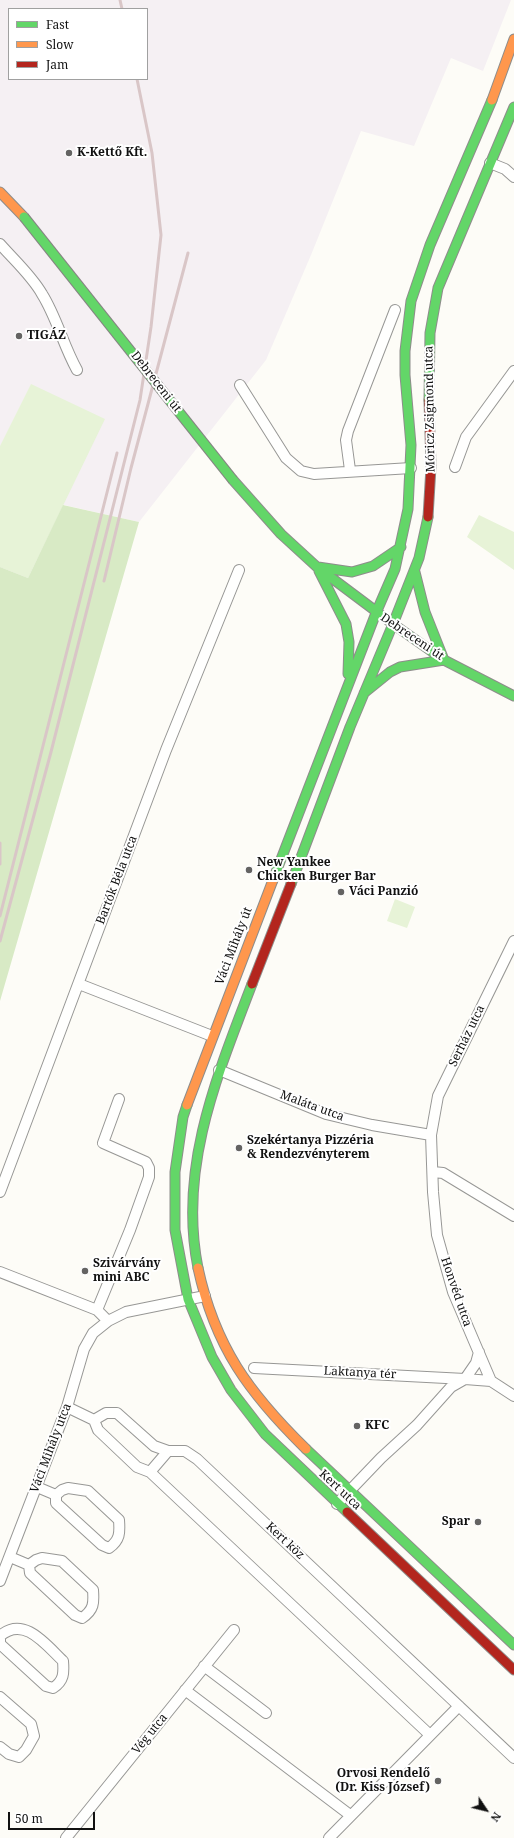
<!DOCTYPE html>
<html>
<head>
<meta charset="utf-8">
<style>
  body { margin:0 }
  #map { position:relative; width:514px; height:1838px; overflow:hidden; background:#fdfcf7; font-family:"Noto Serif",serif }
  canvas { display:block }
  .legend { position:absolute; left:8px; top:8px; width:140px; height:72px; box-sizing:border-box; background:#fff; border:1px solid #a0a0a0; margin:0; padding:5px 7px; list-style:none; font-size:12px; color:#111 }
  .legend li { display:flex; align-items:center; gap:8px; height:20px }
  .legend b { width:20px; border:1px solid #a0a0a0 }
  .north { position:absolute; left:466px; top:1790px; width:40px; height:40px; -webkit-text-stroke:3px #fff; paint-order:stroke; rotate:125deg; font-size:11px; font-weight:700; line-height:16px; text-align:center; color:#111 }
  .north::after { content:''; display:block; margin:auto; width:14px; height:18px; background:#111; clip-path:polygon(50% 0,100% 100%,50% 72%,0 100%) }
  .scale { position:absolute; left:8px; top:1812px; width:87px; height:18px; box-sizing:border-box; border:2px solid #111; border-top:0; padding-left:5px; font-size:12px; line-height:14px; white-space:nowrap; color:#111; -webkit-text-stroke:3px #fff; paint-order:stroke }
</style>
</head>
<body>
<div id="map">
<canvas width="514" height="1838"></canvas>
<ul class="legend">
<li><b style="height:5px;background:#63d668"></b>Fast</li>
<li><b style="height:5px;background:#ff974d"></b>Slow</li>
<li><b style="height:5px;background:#b3261e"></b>Jam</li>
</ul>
<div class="north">N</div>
<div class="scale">50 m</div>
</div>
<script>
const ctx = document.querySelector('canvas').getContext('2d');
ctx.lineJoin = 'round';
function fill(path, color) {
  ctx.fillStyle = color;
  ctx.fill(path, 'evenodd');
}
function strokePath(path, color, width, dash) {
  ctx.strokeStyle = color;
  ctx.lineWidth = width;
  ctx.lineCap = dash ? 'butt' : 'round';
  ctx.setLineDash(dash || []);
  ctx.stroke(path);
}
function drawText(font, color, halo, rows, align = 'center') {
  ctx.font = font + ' "Noto Serif",serif';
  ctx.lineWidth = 4;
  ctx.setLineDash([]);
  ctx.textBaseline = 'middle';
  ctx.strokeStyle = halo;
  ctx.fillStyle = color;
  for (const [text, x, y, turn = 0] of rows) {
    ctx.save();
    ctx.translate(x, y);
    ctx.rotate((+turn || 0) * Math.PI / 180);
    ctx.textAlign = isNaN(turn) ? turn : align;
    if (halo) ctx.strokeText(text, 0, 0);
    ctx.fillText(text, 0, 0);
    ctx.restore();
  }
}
const industrial = new Path2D(`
  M0,0H511L483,71L451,58L414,146L361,131L311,255L266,360L139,522L64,505L28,578L0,567ZM9,9H147V79H9Z`);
const green = new Path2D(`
  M31,384L105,419L28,578L0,567V446Z
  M479,515L514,532V570L467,537Z
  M395,899L415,907L407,928L387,921Z`);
const forest = new Path2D(`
  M63,505L139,522L0,1001V567L28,578Z`);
const street = new Path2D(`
  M490,163L505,169L514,177
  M0,244C14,260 32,276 42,294C57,318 63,345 77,370
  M240,385L286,458L301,471L314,474L411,468
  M455,467L466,437L514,371
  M350,470L346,440L348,431L395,310
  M514,941L438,1096L431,1135L433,1192L437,1235L453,1292L491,1381L514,1396
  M79,984L212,1036
  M219,1070L326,1114L372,1125L431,1135
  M433,1172L443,1173L514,1216
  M0,1192L166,750L239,570
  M0,1272L97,1310L108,1321
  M97,1310L130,1230L149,1177V1168L146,1162L103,1143L119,1099
  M254,1368L465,1379L476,1363L479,1352
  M67,1407L94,1420L98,1430L137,1467L150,1472L430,1735
  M94,1420L106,1413H117L154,1446L168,1451H185L197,1459L514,1758
  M150,1472L168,1451
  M37,1487L56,1495
  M68,1488L88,1491L119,1520C120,1533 120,1540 109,1548L102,1545L56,1503V1495L62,1490Z
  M337,1504L381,1458L417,1425L451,1387L465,1379L491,1381
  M10,1557L29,1565
  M42,1558L62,1561L93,1590C94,1603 94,1610 82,1618L75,1615L30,1573L29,1565L36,1560Z
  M0,1581L67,1407L84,1349L93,1333L108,1321L126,1312L205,1296
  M0,1636C24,1615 46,1645 63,1661C64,1673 64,1681 53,1688L46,1686L0,1644V1639
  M204,1666L266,1713
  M185,1690L350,1815
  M0,1697L31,1724L34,1736L26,1750L19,1757L9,1754L0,1747
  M66,1838L234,1630
  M329,1838L459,1706`);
const fast = new Path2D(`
  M429,400L430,333L438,288L514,107
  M233,480L281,534L317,567L393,624L350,727L291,884
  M428,517L419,558L393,624L444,660L514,696
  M318,567L352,572L373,566L401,547
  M319,571L346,624L349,642L348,674
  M415,572L425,612L444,660
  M376,613L395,569L408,509L411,445L405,375V351L411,301L430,245L492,100
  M364,693L390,672L400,667L444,660
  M273,880L376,613
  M187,1105L183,1117L175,1172V1230L188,1299L212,1357L231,1390L265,1434L347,1512
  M198,1268C178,1168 217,1076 252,984
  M306,1449L514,1645`);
const slow = new Path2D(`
  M492,100L514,39
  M0,192L24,217
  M187,1105L273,880
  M198,1268C215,1347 249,1393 306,1449`);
const jam = new Path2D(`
  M428,517L431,467L429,400
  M252,984L291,884
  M347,1512L514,1670`);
const rail = new Path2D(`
  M120,0L122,9
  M104,581L131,468L188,253
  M0,843V864
  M0,916L117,453
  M0,941L51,752L140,400L151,327L161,235L152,153L137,79`);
const fastBridge = new Path2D(`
  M24,217L233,480`);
const markers = [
  [69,153,4,"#646362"],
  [19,336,4,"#646362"],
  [249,870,4,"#646362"],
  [341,892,4,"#646362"],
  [239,1148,4,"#646362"],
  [85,1271,4,"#646362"],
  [357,1426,4,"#646362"],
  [478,1522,4,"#646362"],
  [438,1781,4,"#646362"]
];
const poiNames = [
  ["K-Kettő Kft.",77,153],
  ["TIGÁZ",27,336],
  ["New Yankee",257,863],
  ["Chicken Burger Bar",257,877],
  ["Váci Panzió",349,892],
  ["Szekértanya Pizzéria",247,1141],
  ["& Rendezvényterem",247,1155],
  ["Szivárvány",93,1264],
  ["mini ABC",93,1278],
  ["KFC",365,1426],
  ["Spar",470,1522,"right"],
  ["Orvosi Rendelő",430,1774,"right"],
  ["(Dr. Kiss József)",430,1788,"right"]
];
const streetNames = [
  ["Debreceni út",156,382,52],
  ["Móricz Zsigmond utca",430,409,-91],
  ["Debreceni út",412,637,34],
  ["Bartók Béla utca",117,880,-69],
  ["Váci Mihály út",234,946,-69],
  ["Serház utca",467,1036,-64],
  ["Maláta utca",312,1106,20],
  ["Honvéd utca",456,1292,71],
  ["Laktanya tér",360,1373,3],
  ["Váci Mihály utca",51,1448,-69],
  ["Kert utca",340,1490,43],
  ["Kert köz",285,1541,43],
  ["Vég utca",150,1734,-51]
];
fill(industrial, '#f5f0f3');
fill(green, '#e7f3d7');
fill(forest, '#d8eac5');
strokePath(street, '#979795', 12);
strokePath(fast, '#8e8d8b', 11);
strokePath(slow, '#8e8d8b', 11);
strokePath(jam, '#8e8d8b', 11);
strokePath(street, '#fffffe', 10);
strokePath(fast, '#63d668', 9);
strokePath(slow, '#ff974d', 9);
strokePath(jam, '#b3261e', 9);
strokePath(rail, '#d9c6c7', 3);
strokePath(fastBridge, '#858482', 11, []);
strokePath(fastBridge, '#63d668', 9);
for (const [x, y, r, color] of markers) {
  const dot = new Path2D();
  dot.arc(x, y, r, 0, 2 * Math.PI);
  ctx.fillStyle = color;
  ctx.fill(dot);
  strokePath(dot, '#fff', 1.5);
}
drawText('bold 12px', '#111', '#fff', poiNames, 'left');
drawText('12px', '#111', '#fff', streetNames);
</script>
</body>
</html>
